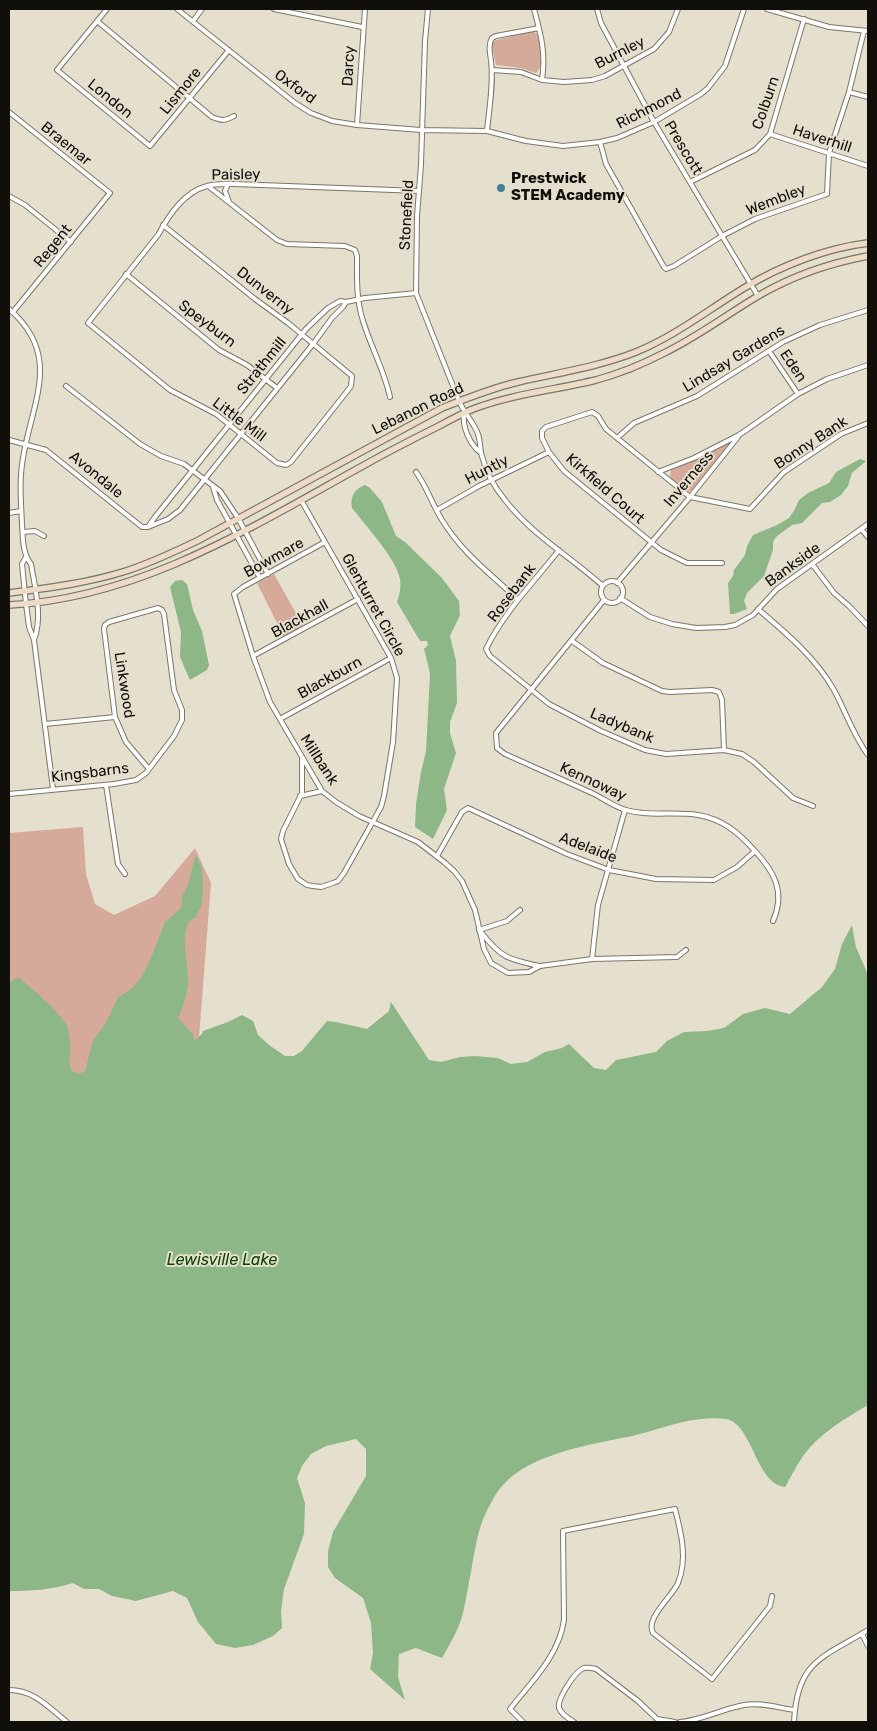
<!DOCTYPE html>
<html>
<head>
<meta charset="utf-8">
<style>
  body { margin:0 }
  #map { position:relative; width:877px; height:1731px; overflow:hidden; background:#e5dfce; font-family:Rubik,sans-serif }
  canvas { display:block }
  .frame { position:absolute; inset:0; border:10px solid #110f09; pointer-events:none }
</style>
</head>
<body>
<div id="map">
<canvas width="877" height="1731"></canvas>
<div class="frame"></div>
</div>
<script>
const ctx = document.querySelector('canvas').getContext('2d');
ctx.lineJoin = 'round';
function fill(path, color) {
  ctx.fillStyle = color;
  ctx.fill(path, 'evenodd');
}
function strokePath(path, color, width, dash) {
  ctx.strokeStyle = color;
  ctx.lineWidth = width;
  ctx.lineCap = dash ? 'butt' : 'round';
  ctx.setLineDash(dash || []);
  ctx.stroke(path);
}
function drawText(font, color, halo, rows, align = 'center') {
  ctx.font = font + ' Rubik,sans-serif';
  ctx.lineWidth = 4;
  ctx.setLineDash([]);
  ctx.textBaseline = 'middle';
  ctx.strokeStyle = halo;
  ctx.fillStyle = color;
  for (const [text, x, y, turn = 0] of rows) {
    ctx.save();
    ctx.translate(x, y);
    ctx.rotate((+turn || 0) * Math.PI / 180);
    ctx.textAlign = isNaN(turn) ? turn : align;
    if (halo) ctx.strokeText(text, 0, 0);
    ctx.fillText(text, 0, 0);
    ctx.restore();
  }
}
const green = new Path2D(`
  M532,31L537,34C540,46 546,64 536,73L521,68L496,65L492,46L493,41Z
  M728,443L730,444L692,490L688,492L670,477L671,470Z
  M274,574L303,626L284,637L257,583Z
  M83,827L86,874L95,904L114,915L155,896L195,848L211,883L194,1102L9,1191V833Z`);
const water = new Path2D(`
  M860,459L866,461L852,473L848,486L841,495L830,502L822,503L802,523L792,525L776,537L773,542V550L764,576L747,593L744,601L747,609L734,614H730L728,583L733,576L734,570L745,555L747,546L753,535L777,525L789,518L795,509L799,500L808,493L829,483L836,472Z
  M365,485L370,488L382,502L396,536L405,542L442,578L459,601L460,615L450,636L456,661L457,703L450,722V733L456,753L444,789L447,810L433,839L415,827L416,804L421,772L426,751L427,732L430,673L424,649L428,645L427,641H420L397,602C400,594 401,587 400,579C396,558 365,525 352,508C350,497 354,489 365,485Z
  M182,580L187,584L193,610L202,631L209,665L207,670L190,680L180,657L181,632L170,587L175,581Z
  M195,856L197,857L202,868L203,889L202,905L195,918C176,924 190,968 188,984C187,996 183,1007 178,1018L193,1034L194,1041L202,1034L203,1031L228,1022L242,1015L253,1021L258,1035L269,1045L285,1056H294L302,1051L327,1021L336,1022L367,1029L389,1011L391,1002L429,1060L441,1062L460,1057L475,1056L498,1058L511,1064L527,1062L545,1052L562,1048L569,1044L594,1068L606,1070L616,1060L656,1052L667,1041L684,1032L707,1031L724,1028L743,1014L765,1008L790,1014L822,987L835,969L842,944L852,925L856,947L868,975V1405C844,1419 820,1433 803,1456C796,1466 791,1477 785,1487C756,1484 752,1423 726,1419C690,1414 656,1432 622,1438C587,1445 537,1454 509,1479C498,1488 490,1504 484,1517C477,1534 474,1554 471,1572C468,1586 466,1600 463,1613C459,1629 450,1644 442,1658L416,1648L399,1654L398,1677L405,1700L370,1669L373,1653L371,1623L363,1598L335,1578L328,1567V1551L333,1532L366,1476V1449L356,1439L326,1446L311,1454L302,1466L297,1478L305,1503L304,1534L284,1589L281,1611L282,1628L273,1636L253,1645L235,1648L216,1644L198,1622L187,1598L173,1591L136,1601L112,1596L99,1589H84L73,1583C51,1590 32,1591 9,1591V987L12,980L19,978C37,993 55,1007 68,1027C68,1034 71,1041 70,1048C70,1057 68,1062 72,1071L79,1074L85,1071L93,1041L107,1021L118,997L131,989L141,978L149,963L165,922L181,908L182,897L188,885Z`);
const minor = new Path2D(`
  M107,9L57,70L150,146L229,50
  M177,9L295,103L311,113L332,121L357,125L421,130L487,131L526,141L563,146L600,142L617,138L654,122L701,94L708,88L725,66L744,9
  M274,9L362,27
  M428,9L425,41L421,165L417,216L416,293L459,401C464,413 473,421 478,434C480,440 480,446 481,453C485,469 494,487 505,500C530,533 572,558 603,586
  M534,9C541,35 546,53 542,80
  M597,9L601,23L654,122L758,296
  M767,9L829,27L868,31
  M97,21L212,117C222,121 225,121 234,116
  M193,21L202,9
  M492,70L521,72L542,80L564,82L592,80L605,76L654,49L669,32L678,9
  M849,92L868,97
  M9,112L110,193L13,312
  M357,125L365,9
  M487,131C489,109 494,83 491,61C490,52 488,45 492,38L496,36L539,28
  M770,134L868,166
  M600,142L606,164L664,267L666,269L674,266L722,236L755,219L827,194L829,153L849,92L864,31
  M690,182L755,150L770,134L804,19
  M228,184L225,191L229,202
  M208,186L277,240L287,244L345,246L355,250L357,256C357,277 356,300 363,321C371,347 384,370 390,397
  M9,196L25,205L71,242
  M163,225L255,299L288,323L352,376L351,386L345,394L291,462L286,465L277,463L216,414L170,390L88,323L158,235C169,215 184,192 207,186C216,183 226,184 235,184L419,191
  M126,274L219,350L247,365L277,388
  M9,309C63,355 32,402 23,458C19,480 21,502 22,524C23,537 22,553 31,564C35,588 43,617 34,640
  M769,351L798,394
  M66,386L140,444L161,456L184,464L220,491L238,518L268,574
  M464,413C462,427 470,445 481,453
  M617,438L634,423L697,396L783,342L820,325L868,310
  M9,440L46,450L142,527H148
  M416,472C427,487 432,504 442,520C463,554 490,573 518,600
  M658,472L694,458L739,435L798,394L827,379L868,365
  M213,487L217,500L260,578
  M301,500L391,658L397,678L393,742L384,796L381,807L344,873L338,881L333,883L321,887L313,886L307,885L298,879L289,864L281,839L283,831L302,793V759
  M437,510L479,486L549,452
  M9,513L21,511
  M148,527L155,517L306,329L328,308L340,301L346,302L365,298L416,293
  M148,527L168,519L180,510L313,344L332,318L343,307L346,302
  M862,530L868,537
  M23,532L35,531L44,536
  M325,542L243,587L234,594L253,656L270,702L322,791L336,802L359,816L418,842L444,862L454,871L462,881L475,910L484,949L491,963L508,973L529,972L540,966L592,959L677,957L686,950
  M559,550C534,582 504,612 486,649L490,656L549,704L601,731L645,750L666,754L724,750L742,754L754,762L793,798L813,806
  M26,557L22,564L26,604L29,627L34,640L53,789
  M722,563H687L661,550L564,471L549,452L542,438V431L546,427L592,412L598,416L606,429L617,438L690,497L750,509L784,472L841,434L868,423
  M812,564L834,593L849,606L868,626
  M601 592a11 11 0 1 1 22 0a11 11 0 1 1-22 0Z
  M617,583L690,497L738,437
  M620,598L650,617L672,624L696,628L725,627L735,625L753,615L777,589L868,524
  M604,600L496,733L497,748L505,754C534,767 563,780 592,793C603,798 614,807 626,810C649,817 674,811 698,815C722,819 738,832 754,850C774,871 786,892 773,921
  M758,609C786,633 816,658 834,690C846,712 853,735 868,755
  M572,641L603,663L662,691L670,692L712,690L719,692L722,700L724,750
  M253,656L358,599
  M280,719L391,658
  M45,724L115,717
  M106,785L118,864L125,874
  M9,794L114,784L136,780L146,773L174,736L182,720V710L174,690L164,614L162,610L158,608L109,622L105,625L104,629L115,717L126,742L149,769
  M300,796L322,791
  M437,856L462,812L468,808L567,854L609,870L656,879L714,880L737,867L755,851
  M479,930L507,921L520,910
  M481,932C501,958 508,959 539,966
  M592,959L598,905L625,810
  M862,1634L868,1646
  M9,1690C34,1690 48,1707 67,1722
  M657,1719L675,1722
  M523,1722L510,1709C531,1682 559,1656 564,1620L563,1531L675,1509C681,1532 688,1559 678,1583C672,1597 645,1618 653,1633L712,1679L770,1606L772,1596
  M574,1722C569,1719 561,1714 559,1708C557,1699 575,1671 584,1668C588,1667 592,1668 596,1669L638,1701L657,1719
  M680,1722C702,1720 722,1709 744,1705C761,1702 778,1708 795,1710
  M794,1722C797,1661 822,1658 868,1630`);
const secondary = new Path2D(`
  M9,593C48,588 88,583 126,571C151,563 174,552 197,541L442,408C467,398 492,388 518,382C557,373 598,367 636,352C675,336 708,310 744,288C780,266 826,248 868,243
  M9,605C142,598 255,525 368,463C391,450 415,438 439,426C450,420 461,414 473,409C512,394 555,390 596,380C618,374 641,365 662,354C696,338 726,315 758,296C792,276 830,263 868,256`);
const markers = [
  [501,188,5,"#418394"]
];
const streetNames = [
  ["Burnley",620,53,-27],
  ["Darcy",349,66,-87],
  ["Oxford",295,87,36],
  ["Lismore",181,91,-51],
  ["London",110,99,39],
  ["Colburn",766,103,-71],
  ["Richmond",649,109,-27],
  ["Haverhill",822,139,18],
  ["Braemar",66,144,39],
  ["Prescott",683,148,59],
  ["Paisley",236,175,-1],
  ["Wembley",776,200,-21],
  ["Stonefield",407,215,-87],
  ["Regent",53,246,-51],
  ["Dunverny",265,291,38],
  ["Speyburn",207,324,37],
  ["Lindsay Gardens",734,359,-31],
  ["Strathmill",262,366,-51],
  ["Eden",793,366,56],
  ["Lebanon Road",418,409,-26],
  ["Little Mill",239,420,37],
  ["Bonny Bank",811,443,-33],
  ["Huntly",487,470,-27],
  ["Avondale",96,475,39],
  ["Inverness",689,479,-50],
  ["Kirkfield Court",605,489,41],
  ["Bowmare",274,558,-29],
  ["Bankside",793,565,-36],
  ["Rosebank",512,593,-53],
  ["Glenturret Circle",373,605,61],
  ["Blackhall",300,619,-29],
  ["Blackburn",330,678,-29],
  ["Linkwood",124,685,81],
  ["Ladybank",622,726,23],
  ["Millbank",319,760,57],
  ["Kingsbarns",90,773,-7],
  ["Kennoway",593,782,25],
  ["Adelaide",588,848,21]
];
const poiNames = [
  ["Prestwick",511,179],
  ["STEM Academy",511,196]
];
const waterNames = [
  ["Lewisville Lake",222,1260]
];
fill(green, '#d6aa9a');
fill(water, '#8eb788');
strokePath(minor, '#7b7666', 6);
strokePath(secondary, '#7b7666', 8);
strokePath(minor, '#fff', 4);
strokePath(secondary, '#eddbc8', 5.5);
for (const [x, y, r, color] of markers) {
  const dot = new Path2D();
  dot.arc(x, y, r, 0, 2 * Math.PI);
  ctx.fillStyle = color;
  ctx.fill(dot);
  strokePath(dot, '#e5dfce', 2);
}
drawText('15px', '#110f09', '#e5dfce', streetNames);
drawText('bold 15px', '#110f09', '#e5dfce', poiNames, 'left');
drawText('italic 16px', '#0a4503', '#e5dfce', waterNames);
</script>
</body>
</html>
